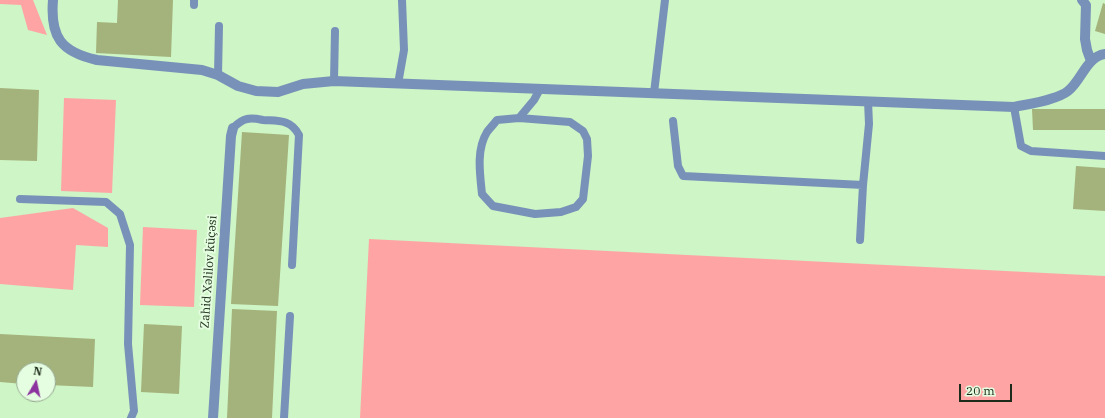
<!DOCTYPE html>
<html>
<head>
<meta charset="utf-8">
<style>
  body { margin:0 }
  #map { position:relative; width:1105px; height:418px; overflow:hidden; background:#cdf5c5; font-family:"IBM Plex Serif",serif }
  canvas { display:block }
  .north { position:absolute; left:16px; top:362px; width:40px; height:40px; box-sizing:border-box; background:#e5fde0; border:1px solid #95a991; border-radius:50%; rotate:9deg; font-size:11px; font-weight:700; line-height:16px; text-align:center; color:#1d2c1a }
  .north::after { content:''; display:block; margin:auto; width:14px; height:18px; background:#8c339f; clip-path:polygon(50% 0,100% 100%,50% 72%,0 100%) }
  .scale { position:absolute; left:959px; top:384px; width:53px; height:18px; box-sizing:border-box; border:2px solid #1d2c1a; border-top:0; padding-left:5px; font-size:12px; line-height:14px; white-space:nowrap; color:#1d2c1a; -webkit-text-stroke:3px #e5fde0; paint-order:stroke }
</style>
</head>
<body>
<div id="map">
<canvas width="1105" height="418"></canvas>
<div class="north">N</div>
<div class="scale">20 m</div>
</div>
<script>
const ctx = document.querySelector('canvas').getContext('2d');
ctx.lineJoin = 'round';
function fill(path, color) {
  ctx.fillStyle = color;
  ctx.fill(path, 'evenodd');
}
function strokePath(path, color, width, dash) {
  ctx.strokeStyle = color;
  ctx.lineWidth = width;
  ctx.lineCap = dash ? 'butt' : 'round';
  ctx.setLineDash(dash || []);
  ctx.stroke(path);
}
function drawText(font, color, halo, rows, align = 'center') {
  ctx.font = font + ' "IBM Plex Serif",serif';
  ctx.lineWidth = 4;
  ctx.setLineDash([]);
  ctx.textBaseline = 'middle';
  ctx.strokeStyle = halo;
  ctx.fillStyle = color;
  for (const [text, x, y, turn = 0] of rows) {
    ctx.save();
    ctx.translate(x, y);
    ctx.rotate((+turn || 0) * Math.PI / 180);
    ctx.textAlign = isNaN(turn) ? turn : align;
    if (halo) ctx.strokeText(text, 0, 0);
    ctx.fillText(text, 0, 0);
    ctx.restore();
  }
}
const green = new Path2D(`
  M0,0H33L47,35L28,30L21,5L0,4Z
  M64,98L116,100L112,193L61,191Z
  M73,208L108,228V247L76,245L73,290L0,284V218Z
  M143,227L197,230L194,307L140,305Z
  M369,239L1105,276V418H360Z`);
const building = new Path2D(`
  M118,0H173L171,57L96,53L97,22L117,23Z
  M1103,3L1105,4V34L1095,31Z
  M0,88L39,90L37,161L0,160Z
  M1032,109H1105V130H1033Z
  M242,132L289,135L278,306L231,304Z
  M1076,166L1105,168V211L1073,209Z
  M232,309L277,311L272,418H227Z
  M144,324L182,326L179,394L141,392Z
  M0,334L95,339L93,387L48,385V370H24V384L0,382Z`);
const service = new Path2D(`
  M194,5V0
  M218,75L219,26
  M334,81L335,31
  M398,84L404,50L402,0
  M654,93L665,0
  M1014,107L1021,146L1031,151L1105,156
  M519,118L570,122L583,131L587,139L588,156L583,199L576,207L561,212L535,214L493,206L482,194C480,174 476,150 487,132C490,128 494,124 497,120L519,118L534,100L540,89
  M673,121L678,166L683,176L863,185L869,124L868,101
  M233,128C237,124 242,120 247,119C251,118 258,119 263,120C278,121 291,119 299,135L292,265
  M20,199L106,202L120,214L130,245L128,344L134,411L131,418
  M860,240L863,185
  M284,418L290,316`);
const minor = new Path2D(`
  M53,0C50,37 61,52 97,60L202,70L218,75L238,86L256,91L278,92L303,84L334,81L1014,107C1028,104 1057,100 1068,91C1082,80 1086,57 1105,54
  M1082,0L1086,5L1085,39L1087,50L1091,61
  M213,418L231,136L233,128`);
const streetNames = [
  ["Zahid Xəlilov küçəsi",209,272,-86]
];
fill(green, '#ffa4a4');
fill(building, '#a4b27b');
strokePath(service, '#7891b9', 8);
strokePath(minor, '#7891b9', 10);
drawText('12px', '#1d2c1a', '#e5fde0', streetNames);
</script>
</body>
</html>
